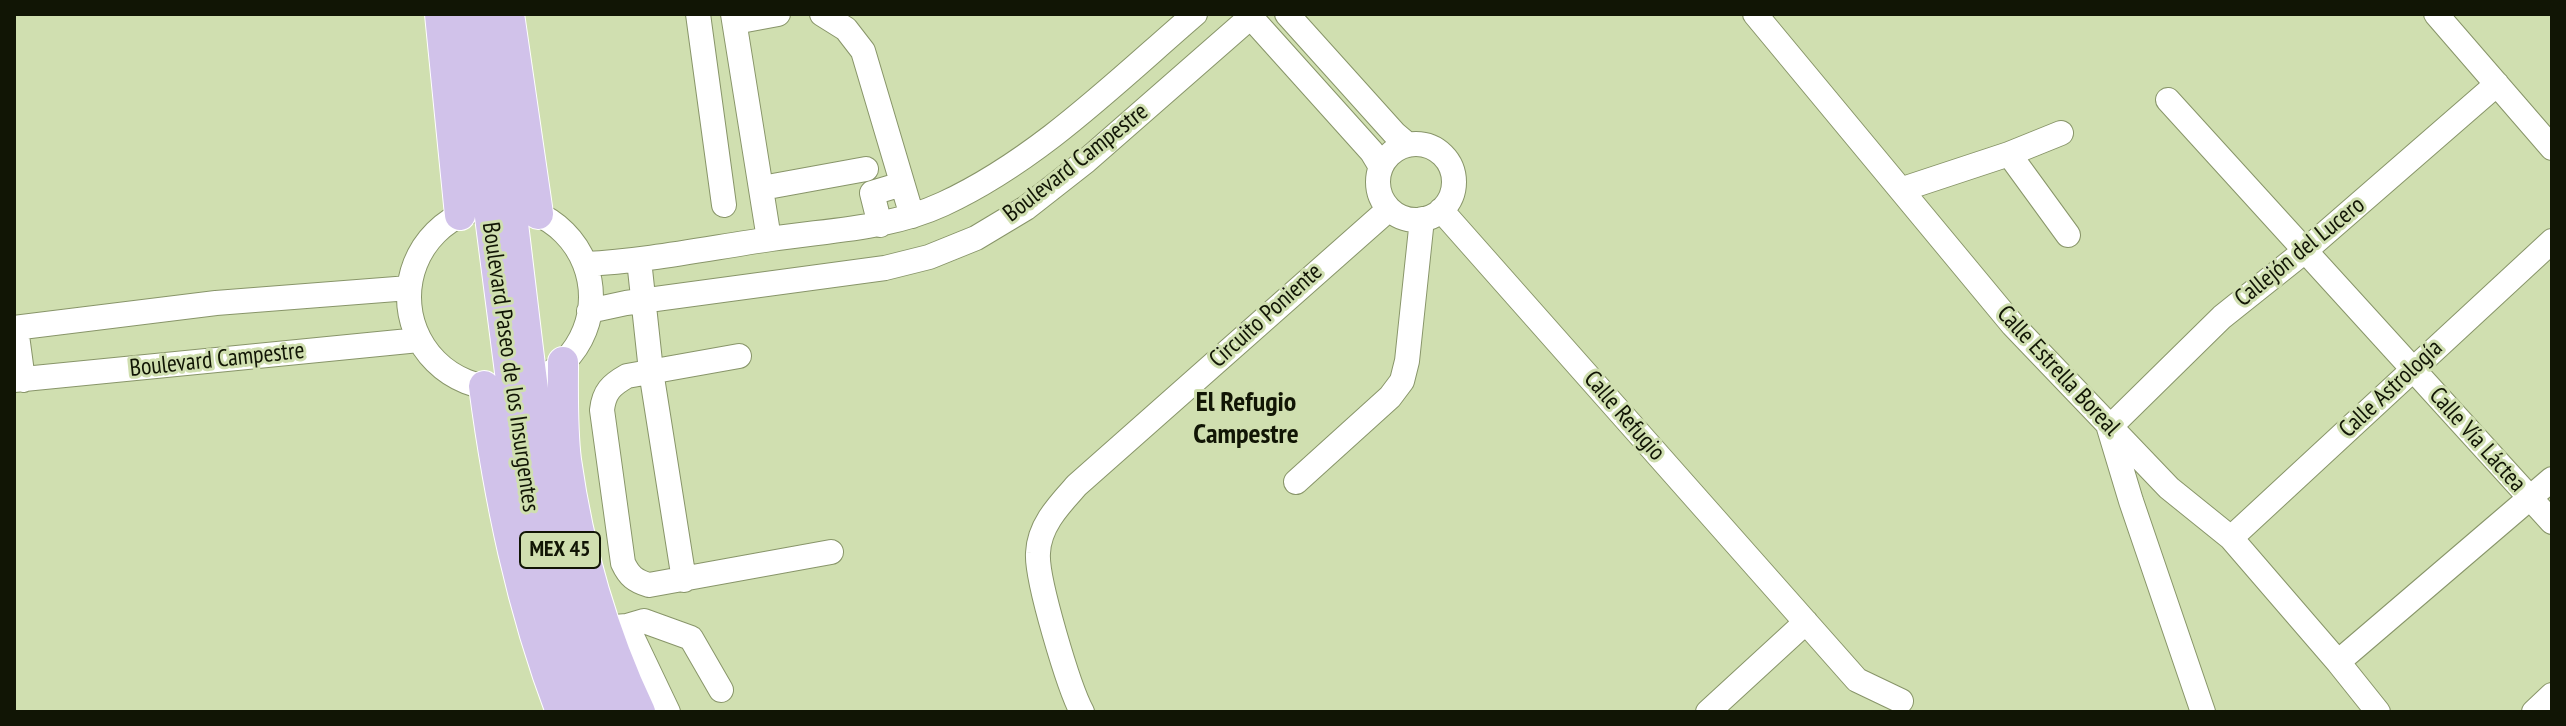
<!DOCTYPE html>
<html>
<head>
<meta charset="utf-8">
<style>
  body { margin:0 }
  #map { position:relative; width:2566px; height:726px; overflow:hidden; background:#d0dfb0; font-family:"PT Sans Narrow",sans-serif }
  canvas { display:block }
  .frame { position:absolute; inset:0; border:16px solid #111505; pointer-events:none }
</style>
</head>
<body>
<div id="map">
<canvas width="2566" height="726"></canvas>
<div class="frame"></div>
</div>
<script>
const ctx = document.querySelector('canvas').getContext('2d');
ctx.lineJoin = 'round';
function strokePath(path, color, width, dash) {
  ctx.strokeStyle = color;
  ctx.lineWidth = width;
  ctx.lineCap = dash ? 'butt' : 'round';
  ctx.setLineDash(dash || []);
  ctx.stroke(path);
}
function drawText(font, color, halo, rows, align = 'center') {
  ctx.font = font + ' "PT Sans Narrow",sans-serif';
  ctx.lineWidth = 6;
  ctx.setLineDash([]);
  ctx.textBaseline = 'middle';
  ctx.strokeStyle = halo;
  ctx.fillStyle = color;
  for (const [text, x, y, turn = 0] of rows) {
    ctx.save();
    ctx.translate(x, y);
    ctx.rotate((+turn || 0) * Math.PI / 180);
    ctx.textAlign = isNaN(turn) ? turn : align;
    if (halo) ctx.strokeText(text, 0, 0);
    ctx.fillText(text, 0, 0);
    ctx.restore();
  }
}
const minor = new Path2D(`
  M698,14L724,205
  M733,14L769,239
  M822,14L846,29L863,51L912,216
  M1248,14L1372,152L1381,167
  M1287,14L1395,134L1408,145
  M1755,14L2013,325L2169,488L2231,538L2338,662L2378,712
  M2436,14L2552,148
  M735,22L778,14
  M2168,100L2552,522
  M1378 182a38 38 0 1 1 76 0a38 38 0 1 1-76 0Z
  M2009,154L2068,235
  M762,188L866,169
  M1903,189L2009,154L2061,133
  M409 297a91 91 0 1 1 182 0a91 91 0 1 1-182 0Z
  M1441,210L1857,680L1901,701
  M880,225L872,193L902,184
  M639,260L651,371L684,580
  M585,264C647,261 709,248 771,239C829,230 889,229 943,204C1038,160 1116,82 1195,14
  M589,311L626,303L885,268L929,257L976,238L1026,208L1086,161L1254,14
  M14,328L216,303L409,288
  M16,328L23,380
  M739,356L627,376C611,385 604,392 602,410L623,563C629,576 635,581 649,585L831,552
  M14,380L419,340
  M1296,482L1390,397L1402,381L1407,361L1422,219
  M2231,538L2552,241
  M627,626L644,621L691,638L721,690
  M614,627L627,626L668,712
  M2338,662L2552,479
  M1082,712C1069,688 1036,579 1038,553C1039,525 1060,504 1077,485L1389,209
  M1708,712L1806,622
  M2203,712L2131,501L2109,428L2222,317L2306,250L2497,84
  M2534,712L2552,695`);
const major = new Path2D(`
  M440,14L460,215
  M464,14L521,458C536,546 557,629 590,712
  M488,14C500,115 512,215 524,316C540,450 556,588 612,712
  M509,14L538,214
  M563,362C563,395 562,427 566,460C578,546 603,634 640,712
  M484,386C499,499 521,606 561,712`);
const shields = [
  [560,550,80]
];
const shieldNames = [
  ["MEX 45",560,550]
];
const streetNames = [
  ["Boulevard Campestre",1076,163,-38],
  ["Callejón del Lucero",2300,252,-39],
  ["Circuito Poniente",1266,316,-42],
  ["Boulevard Campestre",217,360,-6],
  ["Boulevard Paseo de los Insurgentes",510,367,82],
  ["Calle Estrella Boreal",2058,371,47],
  ["Calle Astrología",2391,389,-43],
  ["Calle Refugio",1624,416,49],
  ["Calle Vía Láctea",2477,440,48]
];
const quarterNames = [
  ["El Refugio",1246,403],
  ["Campestre",1246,435]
];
strokePath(minor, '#889569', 26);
strokePath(major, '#fff', 32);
strokePath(minor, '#fff', 24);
strokePath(major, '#d1c2ea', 30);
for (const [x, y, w] of shields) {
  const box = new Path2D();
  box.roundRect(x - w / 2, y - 18, w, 36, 6);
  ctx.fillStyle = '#d0dfb0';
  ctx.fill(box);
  strokePath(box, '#111505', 2);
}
drawText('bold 22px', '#111505', null, shieldNames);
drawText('24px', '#111505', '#d0dfb0', streetNames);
drawText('bold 28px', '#111505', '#d0dfb0', quarterNames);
</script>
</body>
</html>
